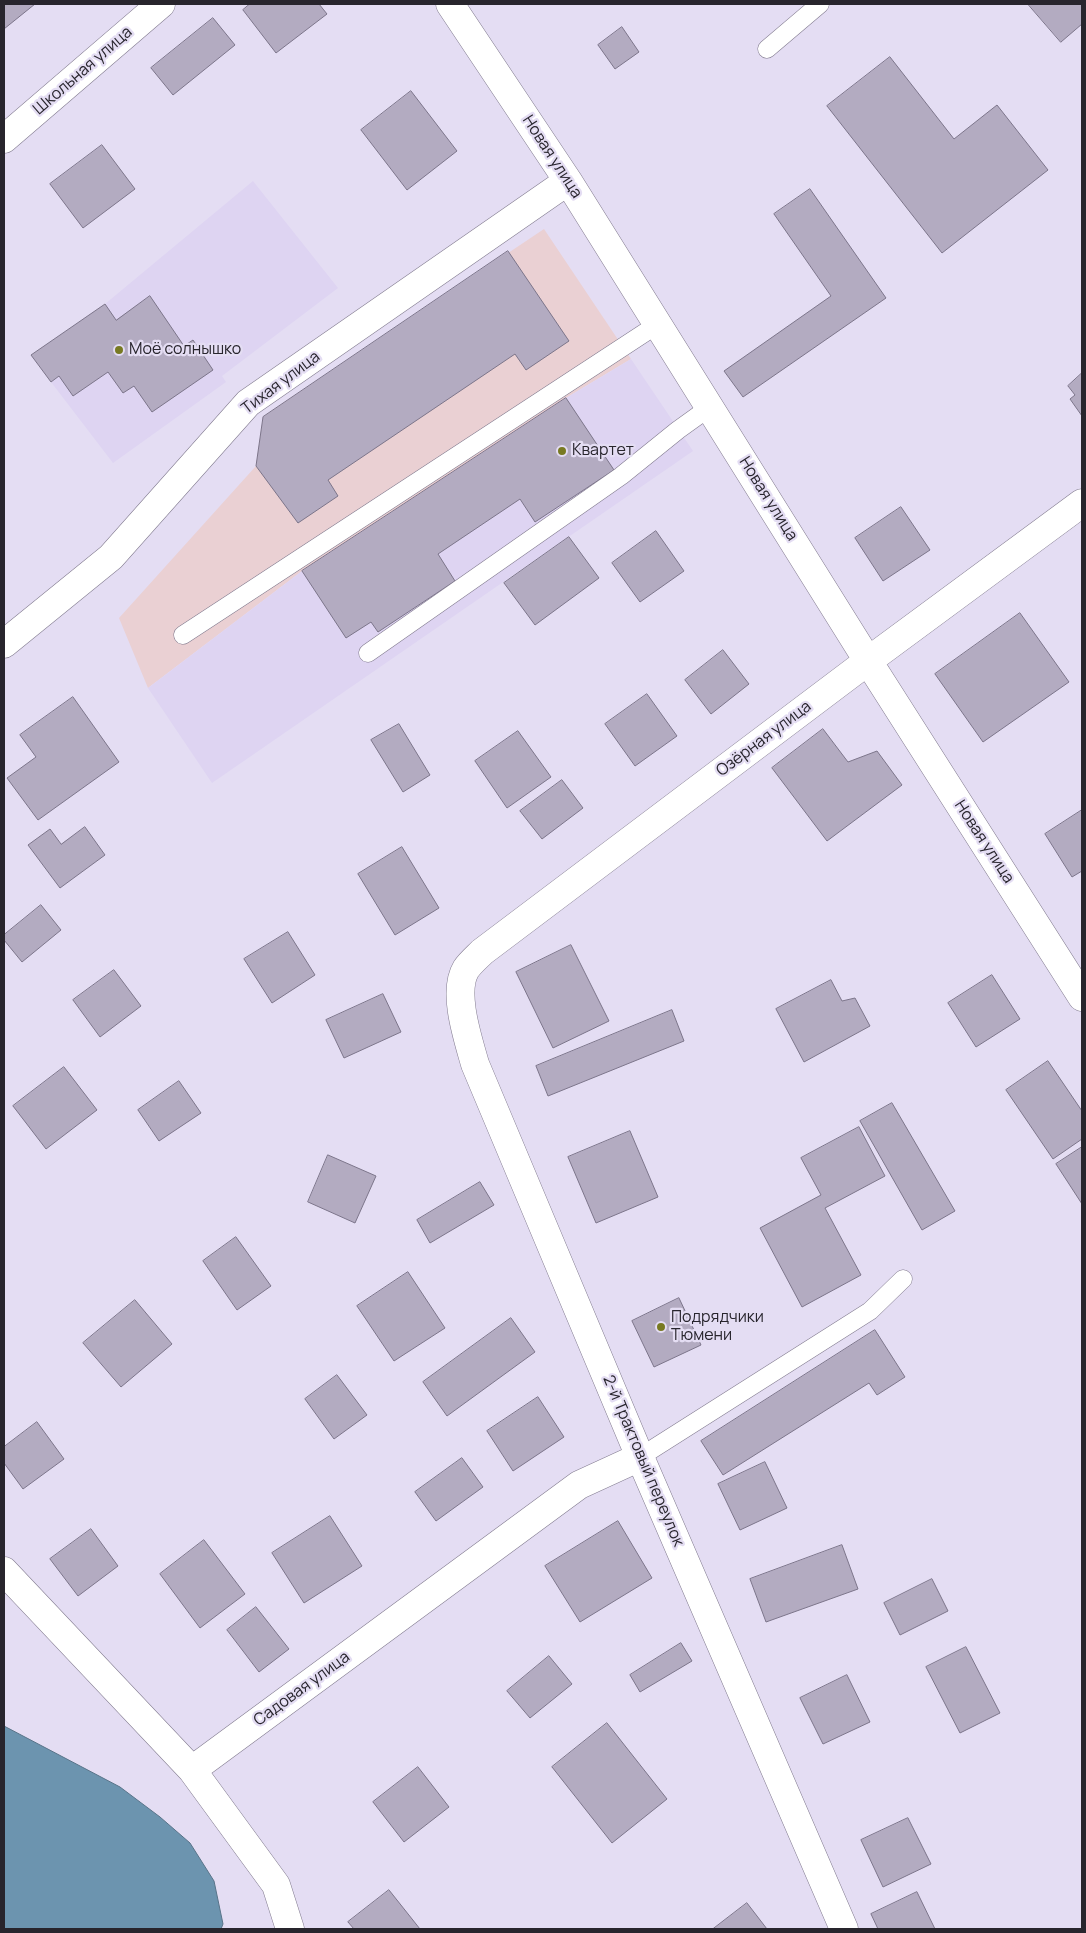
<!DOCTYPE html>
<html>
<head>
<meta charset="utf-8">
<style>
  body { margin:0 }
  #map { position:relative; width:1086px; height:1933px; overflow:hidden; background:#e4ddf3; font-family:Manrope,sans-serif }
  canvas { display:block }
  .frame { position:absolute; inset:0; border:5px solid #28252d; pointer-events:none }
</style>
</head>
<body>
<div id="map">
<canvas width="1086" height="1933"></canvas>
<div class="frame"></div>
</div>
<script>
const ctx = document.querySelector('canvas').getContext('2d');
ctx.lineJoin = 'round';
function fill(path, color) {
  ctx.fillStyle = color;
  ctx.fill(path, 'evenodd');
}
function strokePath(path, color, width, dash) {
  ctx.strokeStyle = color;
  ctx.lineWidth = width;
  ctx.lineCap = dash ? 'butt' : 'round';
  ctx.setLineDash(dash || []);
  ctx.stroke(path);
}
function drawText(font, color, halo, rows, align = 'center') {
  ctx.font = font + ' Manrope,sans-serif';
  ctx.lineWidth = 4.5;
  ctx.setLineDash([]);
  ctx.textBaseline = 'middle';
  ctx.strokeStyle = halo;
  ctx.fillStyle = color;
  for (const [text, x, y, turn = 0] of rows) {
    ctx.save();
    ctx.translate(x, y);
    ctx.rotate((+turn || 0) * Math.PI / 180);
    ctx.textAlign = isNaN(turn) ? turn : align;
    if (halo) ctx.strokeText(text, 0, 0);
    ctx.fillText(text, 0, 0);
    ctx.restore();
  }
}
const commercial = new Path2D(`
  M544,229L631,359L566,398L302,571L148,688L119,618L256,466L263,417Z`);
const built = new Path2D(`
  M253,181L338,288L222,376L226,382L113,463L51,382L32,355L105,304Z
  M631,359L693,451L212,783L148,688L302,571L566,398Z`);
const water = new Path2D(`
  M4,1726L120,1787L160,1817L190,1843L214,1881L223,1924L221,1929H4Z`);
const building = new Path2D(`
  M4,4H35L4,29Z
  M250,4H319L327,14L276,53L243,10Z
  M1028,4H1082V24L1061,42Z
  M213,18L235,45L173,95L151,68Z
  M622,27L639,52L615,69L598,45Z
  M890,57L954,139L997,105L1048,170L942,253L827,106Z
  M411,91L457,151L407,190L361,130Z
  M102,145L135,189L83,228L50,184Z
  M810,189L886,298L743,397L724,371L831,296L774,214Z
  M508,251L569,341L526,370L515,354L328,480L338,496L298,523L256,466L263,417Z
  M150,296L184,346L193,340L213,370L152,412L134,386L123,393L108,372L73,396L59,376L51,382L31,355L105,304L116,320Z
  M1082,373V416L1070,399L1075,395L1068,386Z
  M566,398L614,470L535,522L520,499L438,554L455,581L378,632L371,622L346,638L302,571Z
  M901,507L930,550L883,581L855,538Z
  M656,531L684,571L640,602L612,563Z
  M569,537L599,578L535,625L504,583Z
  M1020,613L1069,682L983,742L935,674Z
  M723,650L749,684L711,714L685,680Z
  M647,694L677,736L635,766L605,724Z
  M73,697L119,762L38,820L7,778L36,757L20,735Z
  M399,724L430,775L403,792L371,740Z
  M823,729L848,762L877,751L902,785L827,841L772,768Z
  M518,731L551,777L507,808L475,761Z
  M562,780L583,808L542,839L520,811Z
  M1082,810V871L1072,877L1045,834Z
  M85,827L105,855L60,888L28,845L50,829L61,844Z
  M402,847L439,908L395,935L358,874Z
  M41,905L61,930L22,962L4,940V935Z
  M288,932L315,975L272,1003L244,959Z
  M571,945L609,1021L553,1048L516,972Z
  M114,970L141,1006L100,1037L73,1000Z
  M992,975L1020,1019L976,1047L948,1003Z
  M831,980L842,1001L855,998L870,1026L804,1062L776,1009Z
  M383,994L401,1032L344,1058L326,1020Z
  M672,1010L684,1041L548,1096L536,1066Z
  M1048,1061L1082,1111V1139L1053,1159L1006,1090Z
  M64,1067L97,1110L46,1149L13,1106Z
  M179,1081L201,1113L159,1141L138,1110Z
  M892,1103L955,1211L922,1230L860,1121Z
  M859,1127L885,1176L825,1208L861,1275L802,1307L760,1228L821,1195L801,1158Z
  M630,1131L658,1197L596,1223L568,1157Z
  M1082,1147V1204L1056,1164Z
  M328,1155L376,1176L355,1223L308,1202Z
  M480,1182L494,1205L430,1243L417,1220Z
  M236,1237L271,1286L237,1310L203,1261Z
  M408,1272L445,1328L394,1361L357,1306Z
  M679,1298L701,1345L654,1367L632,1321Z
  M135,1300L172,1344L121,1387L83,1343Z
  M511,1318L535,1352L447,1416L423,1382Z
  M875,1330L905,1377L877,1395L869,1383L723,1475L701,1441Z
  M337,1375L367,1415L334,1439L305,1399Z
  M538,1397L564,1437L513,1471L487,1431Z
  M37,1422L64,1459L23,1489L4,1463V1447Z
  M462,1458L483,1487L436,1521L415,1492Z
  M765,1462L787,1508L740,1530L718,1484Z
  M330,1516L362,1566L304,1603L272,1553Z
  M618,1521L652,1578L580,1622L545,1566Z
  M91,1529L118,1566L78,1596L50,1559Z
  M204,1540L245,1594L200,1628L160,1574Z
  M842,1545L858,1589L766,1622L750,1579Z
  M932,1579L948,1611L900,1635L884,1603Z
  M256,1607L289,1649L259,1672L227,1630Z
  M681,1643L692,1661L640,1692L630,1675Z
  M966,1647L1000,1713L960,1733L926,1667Z
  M549,1656L572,1684L530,1718L507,1691Z
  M847,1675L870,1722L823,1744L800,1698Z
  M607,1723L667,1799L612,1843L552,1767Z
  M418,1767L449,1807L404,1842L373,1802Z
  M908,1818L931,1864L883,1887L861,1840Z
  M389,1890L420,1929H354L348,1922Z
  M917,1892L935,1929H878L871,1914Z
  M747,1903L767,1929H713Z`);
const service = new Path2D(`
  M767,49L820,4
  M183,635L658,324
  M368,653L621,476L678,430L710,407
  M640,1457L870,1311L903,1279`);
const minor = new Path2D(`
  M450,4L568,181L868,661L1082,997
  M4,139L161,4
  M4,644L111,557L248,403L568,181
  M4,1571L192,1770L579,1485L640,1457
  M192,1770L276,1885L290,1929
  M844,1929L640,1457L475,1064C468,1039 452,992 466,969C470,963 477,957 482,952L868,661L1082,503`);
const markers = [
  [119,350,5,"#787a22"],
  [562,451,5,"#787a22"],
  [661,1327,5,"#787a22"]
];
const streetNames = [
  ["Школьная улица",83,71,-41],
  ["Новая улица",552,157,57],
  ["Тихая улица",281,383,-37],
  ["Новая улица",768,499,58],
  ["Озёрная улица",764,739,-37],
  ["Новая улица",984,842,57],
  ["2-й Трактовый переулок",643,1461,67],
  ["Садовая улица",302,1689,-36]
];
const poiNames = [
  ["Моё солнышко",129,350],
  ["Квартет",572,451],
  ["Подрядчики",671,1318],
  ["Тюмени",671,1336]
];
fill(commercial, '#ead0d3');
fill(built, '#ded4f2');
fill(water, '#6c94af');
strokePath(water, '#587388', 1);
fill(building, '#b3abc1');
strokePath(building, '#7c758a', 1);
strokePath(service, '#827b8f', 19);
strokePath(minor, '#827b8f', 29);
strokePath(service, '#fff', 18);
strokePath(minor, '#fff', 28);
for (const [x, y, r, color] of markers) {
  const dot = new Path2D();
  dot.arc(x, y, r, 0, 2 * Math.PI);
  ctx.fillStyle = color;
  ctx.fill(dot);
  strokePath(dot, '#e4ddf3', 2);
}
drawText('16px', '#28252d', '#e4ddf3', streetNames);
drawText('16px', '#28252d', '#e4ddf3', poiNames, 'left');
</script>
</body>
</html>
